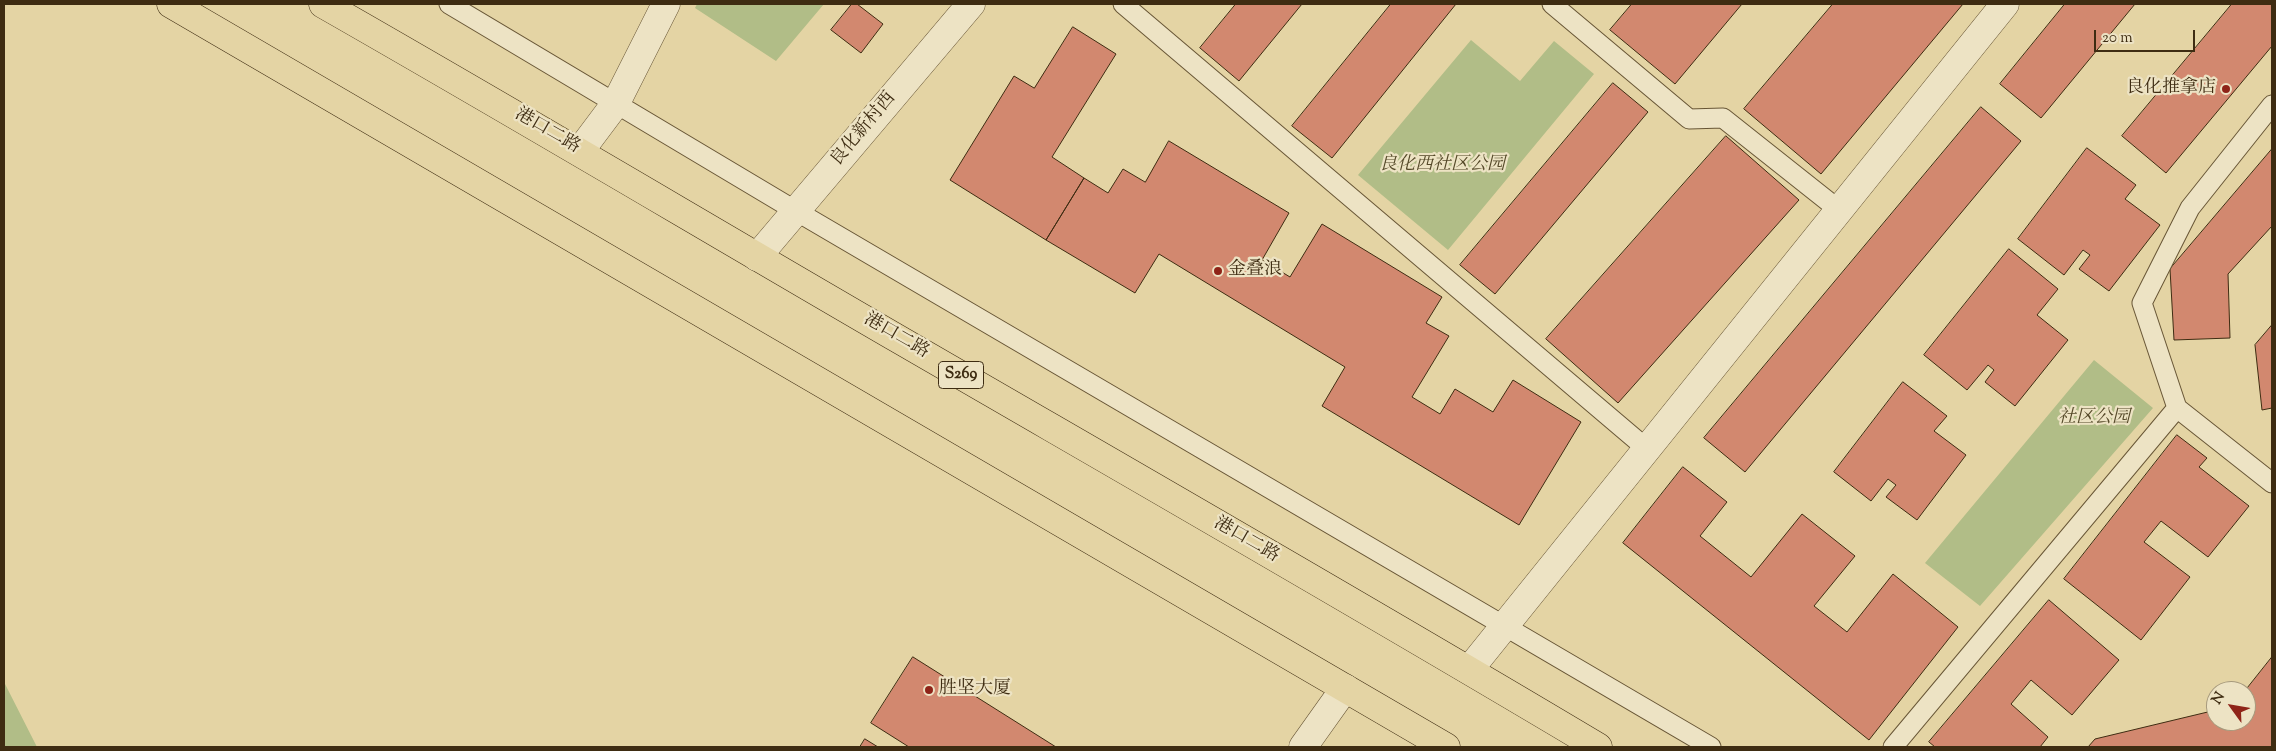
<!DOCTYPE html>
<html>
<head>
<meta charset="utf-8">
<style>
  body { margin:0 }
  #map { position:relative; width:2276px; height:751px; overflow:hidden; background:#e4d4a4; font-family:"Sorts Mill Goudy",serif }
  canvas { display:block }
  .frame { position:absolute; inset:0; border:5px solid #3e2c12; pointer-events:none }
  .north { position:absolute; left:2206px; top:681px; width:50px; height:50px; box-sizing:border-box; background:#ede3c4; border:1px solid #a79a7d; border-radius:50%; rotate:302deg; font-size:14px; font-weight:700; line-height:20px; text-align:center; color:#3e2c12 }
  .north::after { content:''; display:block; margin:auto; width:18px; height:22px; background:#8f2418; clip-path:polygon(50% 0,100% 100%,50% 72%,0 100%) }
  .scale { position:absolute; left:2094px; top:30px; width:101px; height:22px; box-sizing:border-box; border:2px solid #3e2c12; border-top:0; padding-left:6px; font-size:15px; line-height:18px; white-space:nowrap; color:#3e2c12; -webkit-text-stroke:4px #ede3c4; paint-order:stroke }
</style>
</head>
<body>
<div id="map">
<canvas width="2276" height="751"></canvas>
<div class="frame"></div>
<div class="north">N</div>
<div class="scale">20 m</div>
</div>
<script>
const ctx = document.querySelector('canvas').getContext('2d');
ctx.lineJoin = 'round';
function fill(path, color) {
  ctx.fillStyle = color;
  ctx.fill(path, 'evenodd');
}
function strokePath(path, color, width, dash) {
  ctx.strokeStyle = color;
  ctx.lineWidth = width;
  ctx.lineCap = dash ? 'butt' : 'round';
  ctx.setLineDash(dash || []);
  ctx.stroke(path);
}
function drawText(font, color, halo, rows, align = 'center') {
  ctx.font = font + ' "Sorts Mill Goudy","Noto Serif SC",serif';
  ctx.lineWidth = 4.5;
  ctx.setLineDash([]);
  ctx.textBaseline = 'middle';
  ctx.strokeStyle = halo;
  ctx.fillStyle = color;
  for (const [text, x, y, turn = 0] of rows) {
    ctx.save();
    ctx.translate(x, y);
    ctx.rotate((+turn || 0) * Math.PI / 180);
    ctx.textAlign = isNaN(turn) ? turn : align;
    if (halo) ctx.strokeText(text, 0, 0);
    ctx.fillText(text, 0, 0);
    ctx.restore();
  }
}
const green = new Path2D(`
  M697,4H824L776,61L695,8Z
  M1471,40L1520,81L1554,41L1594,74L1448,250L1358,175Z
  M2094,360L2153,408L1980,606L1925,563Z
  M4,682L37,747H4Z`);
const building = new Path2D(`
  M852,4H857L883,24L861,53L831,30Z
  M1236,4H1302L1239,81L1200,48Z
  M1391,4H1456L1332,158L1292,126Z
  M1632,4H1742L1675,84L1610,30Z
  M1833,4H1963L1821,174L1744,109Z
  M2065,4H2135L2041,118L2000,84Z
  M2232,4H2272V46L2166,173L2122,136Z
  M1073,27L1116,54L1052,157L1084,178L1046,240L950,180L1014,76L1034,88Z
  M1613,83L1648,112L1495,294L1460,265Z
  M1981,107L2021,141L1745,472L1704,438Z
  M1726,136L1799,200L1618,403L1546,339Z
  M1169,141L1289,213L1262,260L1290,277L1322,224L1442,297L1426,323L1449,336L1412,397L1440,414L1455,389L1493,412L1513,380L1581,422L1519,525L1322,406L1345,367L1159,254L1135,293L1046,240L1084,178L1108,193L1123,169L1145,182Z
  M2087,148L2136,185L2125,199L2160,225L2109,291L2079,269L2090,255L2083,250L2064,275L2018,239Z
  M2272,149V226L2228,274L2230,338L2174,340L2170,269Z
  M2009,249L2058,289L2037,315L2068,340L2015,406L1985,382L1994,370L1988,365L1967,390L1924,355Z
  M2272,325V408L2262,410L2255,345Z
  M1903,382L1947,416L1934,431L1966,455L1917,520L1886,497L1896,485L1888,479L1871,501L1834,472Z
  M2177,435L2207,458L2199,467L2249,506L2208,557L2161,521L2144,542L2190,577L2141,640L2064,579Z
  M1683,467L1727,502L1700,536L1751,577L1802,514L1855,556L1814,606L1847,632L1893,574L1958,627L1869,740L1623,543Z
  M2049,600L2119,660L2072,715L2031,680L2011,704L2048,737L2040,747H1935L1929,742Z
  M913,657L1056,747H909L871,723Z
  M2272,657V747H2088L2095,739L2216,710V721H2246L2245,691Z
  M865,739L878,747H860Z`);
const service = new Path2D(`
  M449,4L796,211L1711,747
  M1123,4L1647,449
  M1552,4L1689,119L1723,118L1839,210
  M2177,408L2142,303L2190,208L2272,105
  M1893,747L2177,408L2272,483`);
const minor = new Path2D(`
  M580,151L616,103L666,4
  M757,257L971,4
  M1469,670L2005,4
  M1303,747L1345,688`);
const primary = new Path2D(`
  M171,4L1446,747
  M323,4C516,114 707,228 900,340C1133,475 1367,609 1598,747`);
const markers = [
  [2226,89,5,"#8f2418"],
  [1218,271,5,"#8f2418"],
  [929,690,5,"#8f2418"]
];
const shields = [
  [961,375,45]
];
const shieldNames = [
  ["S269",961,375]
];
const poiNames = [
  ["良化推拿店",2216,89,"right"],
  ["金叠浪",1228,271],
  ["胜坚大厦",939,690]
];
const streetNames = [
  ["良化新村西",864,130,-50],
  ["港口二路",547,132,30],
  ["港口二路",896,337,30],
  ["港口二路",1246,541,30]
];
const parkNames = [
  ["良化西社区公园",1442,166],
  ["社区公园",2094,419]
];
fill(green, '#b1bd87');
fill(building, '#d2886f');
strokePath(building, '#3e2c12', 1);
strokePath(service, '#685636', 21);
strokePath(minor, '#685636', 29);
strokePath(primary, '#3e2c12', 29);
strokePath(service, '#ede3c4', 19);
strokePath(minor, '#ede3c4', 28);
strokePath(primary, '#e4d4a4', 28);
for (const [x, y, r, color] of markers) {
  const dot = new Path2D();
  dot.arc(x, y, r, 0, 2 * Math.PI);
  ctx.fillStyle = color;
  ctx.fill(dot);
  strokePath(dot, '#ede3c4', 2);
}
for (const [x, y, w] of shields) {
  const box = new Path2D();
  box.roundRect(x - w / 2, y - 13.5, w, 27, 4);
  ctx.fillStyle = '#ede3c4';
  ctx.fill(box);
  strokePath(box, '#3e2c12', 1);
}
drawText('bold 16px', '#3e2c12', null, shieldNames);
drawText('18px', '#3e2c12', '#ede3c4', poiNames, 'left');
drawText('18px', '#3e2c12', '#ede3c4', streetNames);
drawText('italic 18px', '#554929', '#ede3c4', parkNames);
</script>
</body>
</html>
